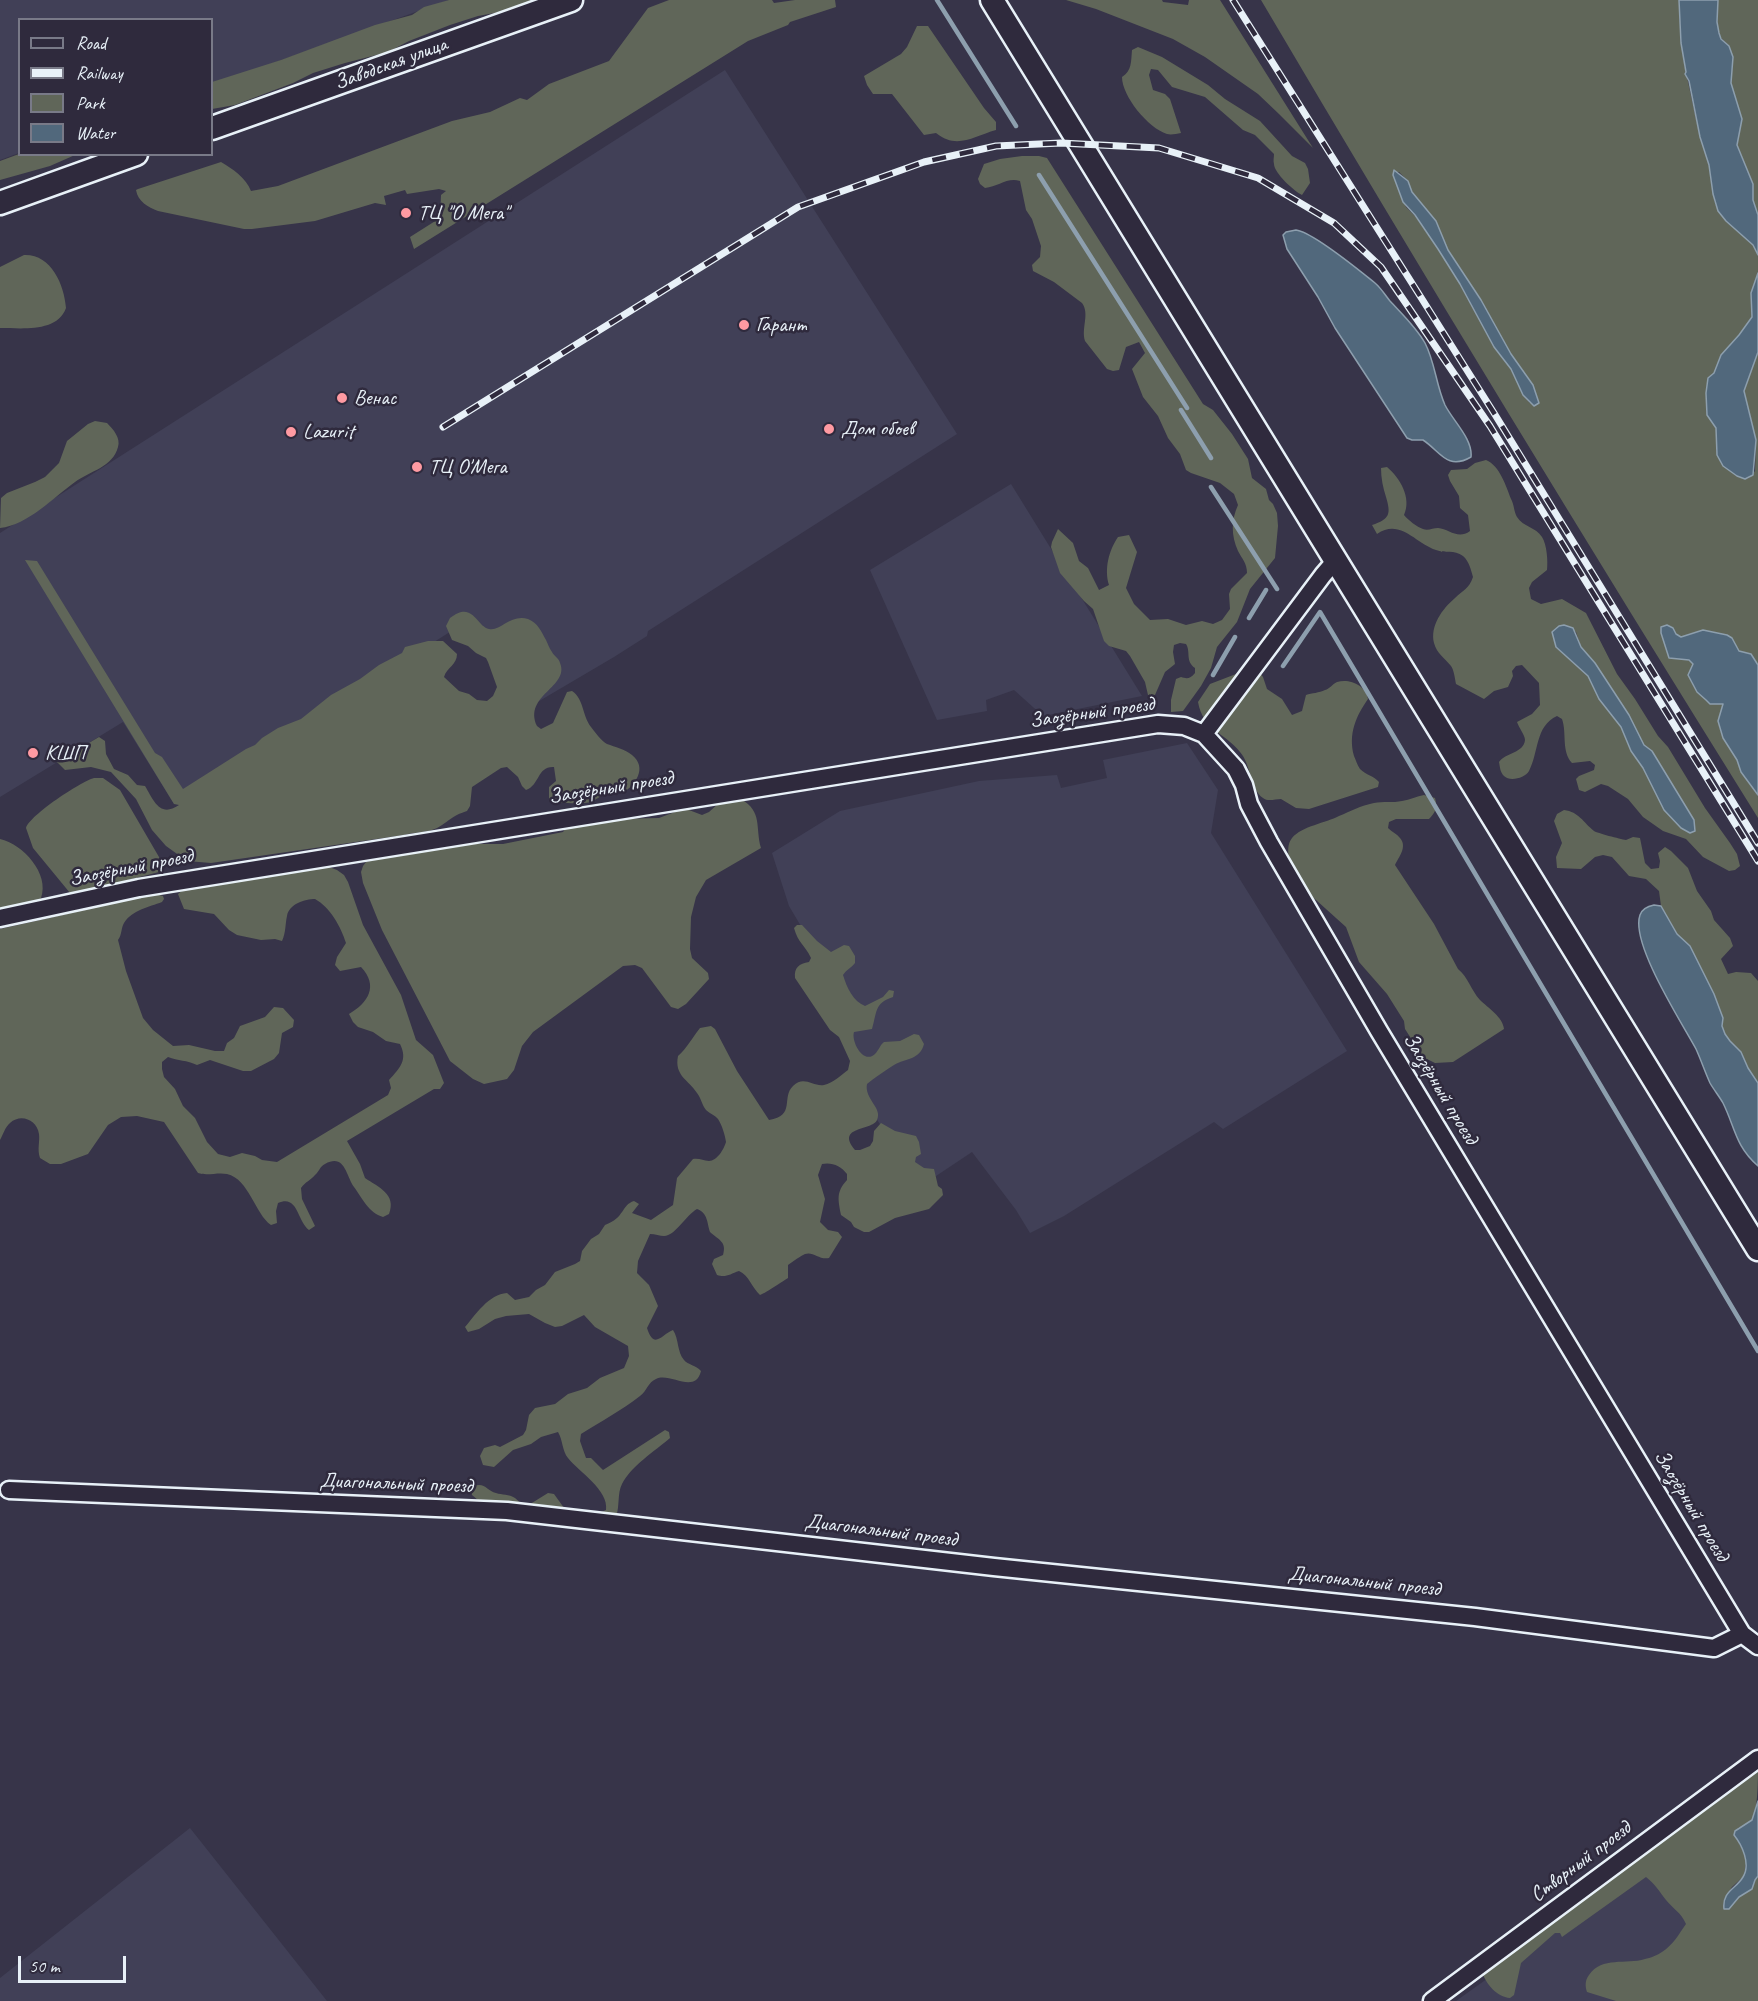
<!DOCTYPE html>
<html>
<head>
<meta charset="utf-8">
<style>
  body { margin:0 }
  #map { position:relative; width:1758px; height:2001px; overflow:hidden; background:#373449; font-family:Caveat,sans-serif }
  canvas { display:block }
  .legend { position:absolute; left:18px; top:18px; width:195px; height:138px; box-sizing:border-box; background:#2f2a3d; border:2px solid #797a88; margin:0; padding:8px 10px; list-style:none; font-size:18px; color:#e8f1f8 }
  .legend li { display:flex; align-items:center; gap:12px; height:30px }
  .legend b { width:30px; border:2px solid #797a88 }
  .scale { position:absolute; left:18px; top:1956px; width:108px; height:27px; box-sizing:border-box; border:3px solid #e8f1f8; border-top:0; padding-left:8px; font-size:18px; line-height:21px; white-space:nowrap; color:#e8f1f8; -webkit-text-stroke:4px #2f2a3d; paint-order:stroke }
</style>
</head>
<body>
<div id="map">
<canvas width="1758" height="2001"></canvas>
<ul class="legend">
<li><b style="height:8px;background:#2f2a3d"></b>Road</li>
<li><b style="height:8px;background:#e8f1f8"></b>Railway</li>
<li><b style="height:16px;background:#606659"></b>Park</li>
<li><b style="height:16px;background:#51687c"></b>Water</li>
</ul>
<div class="scale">50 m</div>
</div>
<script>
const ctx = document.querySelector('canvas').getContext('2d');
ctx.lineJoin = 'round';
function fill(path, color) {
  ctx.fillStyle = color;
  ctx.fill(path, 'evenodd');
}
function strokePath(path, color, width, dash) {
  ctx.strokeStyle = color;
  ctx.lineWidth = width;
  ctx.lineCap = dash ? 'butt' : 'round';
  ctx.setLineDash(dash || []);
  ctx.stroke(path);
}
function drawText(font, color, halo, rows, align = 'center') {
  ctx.font = font + ' Caveat,sans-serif';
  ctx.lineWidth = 5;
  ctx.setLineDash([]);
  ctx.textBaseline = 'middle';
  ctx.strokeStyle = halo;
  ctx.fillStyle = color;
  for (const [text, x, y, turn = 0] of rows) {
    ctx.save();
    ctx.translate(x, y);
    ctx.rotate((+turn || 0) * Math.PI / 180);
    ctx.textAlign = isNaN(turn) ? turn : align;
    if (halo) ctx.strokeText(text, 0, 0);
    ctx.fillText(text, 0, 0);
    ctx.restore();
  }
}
const built = new Path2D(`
  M0,0H449L212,85V20H20L19,153L0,160Z
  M725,70L957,434L648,631L647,636L614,657L524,710L467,621L180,804H174L123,722L0,797V533Z
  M1011,484L1142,696L1043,716L1014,690L986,700L987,711L937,720L870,570Z
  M1187,743L1218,790L1211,833L1347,1051L1223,1129L1214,1122L1064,1216L1030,1233L1016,1210L972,1152L921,1186L852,1082L856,1062L829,1022L850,1009L789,906L772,853L840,811L979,781L1057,775L1061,788L1107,778L1103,760Z
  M190,1828L327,2001H0V1978Z
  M1656,1858L1748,2001H1456Z`);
const green = new Path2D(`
  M449,0H533L500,12L478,16L450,25L409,41L388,52L345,63L313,73L293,83L235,105L212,109V82L281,60L375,25L412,15L424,7Z
  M669,0H772L774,3L795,0H835L836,7L790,22L788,25L748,41L414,249L410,237L440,218L441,195L446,191L439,189L407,194L405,190L384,196L386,205L375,203L315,221L252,229H244L158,211C148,207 138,202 136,190L138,189L221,162C233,169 246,178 251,191L278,186L452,121L490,112L520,98L527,100L549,84L609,61L648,8Z
  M1066,0H1162L1163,2L1188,5L1189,0H1220L1313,148L1279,114L1258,94L1205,57L1173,39L1096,9Z
  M1261,0H1679L1681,43L1685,68L1700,137L1709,165L1715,203L1721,215L1753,245L1758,255V273L1751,297L1752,317L1739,335L1721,355L1714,373L1708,378L1706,393V411L1716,428V450L1721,462L1737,476L1745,479L1749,478L1755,471L1756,440L1744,391L1758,352V665L1751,654L1739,651L1732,638L1703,630L1681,637L1676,634V659C1684,658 1688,658 1693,664L1688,675L1697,692L1723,704L1719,726L1723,738L1737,760L1741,772L1758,795V818C1589,547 1423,275 1261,0ZM1399,172L1408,181L1412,192L1428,213L1436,221L1448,250L1481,300L1511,354L1533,385L1530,403L1523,395L1511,369L1494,347L1460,284L1438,249L1415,216L1406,207L1393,175Z
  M1718,0H1758V215L1753,200V184L1737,145L1742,119L1731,83L1733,57L1729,46L1721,38L1719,33L1717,22Z
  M917,26H928L984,108L996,122V130C974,136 957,150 936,133L924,135L892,94H873L867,85L864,76L901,54L907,47Z
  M1138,47L1162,57L1208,85L1225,99L1260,121L1292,156L1305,163L1308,169L1310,183L1302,195C1294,191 1274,173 1274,164C1273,161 1274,157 1274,154L1255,135L1243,130L1205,97L1172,87L1158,70L1151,69L1149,75L1153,90L1165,94L1170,99L1181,133C1176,134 1171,135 1167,134C1148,128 1122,96 1122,77C1132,71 1131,61 1132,50Z
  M19,154H20L75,155L50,166L0,180V161Z
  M1022,156H1039L1047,158L1203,404L1213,410L1232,434L1248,459L1252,478L1266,489L1269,500L1273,504L1277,513L1278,526L1275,558L1250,589L1237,622L1217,647L1211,668L1201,686L1183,711L1171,712V700L1176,679L1181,677C1187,679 1190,679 1195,673V668C1185,661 1191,652 1186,644L1180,643L1174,645L1173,652L1175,664L1165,672L1155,695H1148L1145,682L1130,656L1126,651L1109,646L1104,641L1093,609L1084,601L1060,573L1051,547L1052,542L1058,529L1073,543L1079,561L1088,568L1099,590L1109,585C1104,569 1109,550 1118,537L1129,535L1137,552L1126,588L1134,604L1150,620L1168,619L1186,625L1202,621L1213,624L1222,620L1230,609L1229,594L1231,589L1247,573C1247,563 1242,559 1238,551C1231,536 1231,520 1238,505L1234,494L1220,483L1191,473L1186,470L1180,454L1168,438L1158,416L1143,397L1132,369L1145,353L1139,342L1126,347L1119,370L1113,371L1107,369L1085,341C1081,328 1090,314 1082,303L1054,282L1033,271L1032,265L1040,257L1041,246L1032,219L1026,210L1020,181C1007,177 998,187 985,188L980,184L978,179L984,164L1000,159Z
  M24,255C51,254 64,284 66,308C57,333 21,328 0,328V267Z
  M95,421L107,423C113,429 121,438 118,447C113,467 90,471 75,482C54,497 28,525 0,528L1,498L7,493L35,482L45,477L59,463L67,441L88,424Z
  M1486,460C1500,466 1506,486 1511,499C1514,504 1514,512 1517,517C1523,527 1536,527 1542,537C1547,545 1548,561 1547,570L1532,582L1529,588L1531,599L1541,604L1562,599L1586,613L1617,674L1635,699L1658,736L1668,747L1705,808L1730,843L1737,854L1740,866L1735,870L1729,871L1703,857L1686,839L1663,831L1643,817L1628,799L1608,786L1601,784L1585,792L1579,790L1576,779L1579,776L1594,770L1595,765L1590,761L1572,763C1561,751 1567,733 1562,719L1557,716C1535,726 1539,752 1529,771C1525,778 1510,782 1504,776C1500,772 1500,767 1499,762C1505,753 1524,753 1525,740C1525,735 1519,728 1517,722L1532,714L1540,705L1539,683L1522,665L1516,666L1512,671L1513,676L1508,687L1494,691L1484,699L1456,684C1455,679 1454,670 1451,666C1444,657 1437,654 1434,643C1430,626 1442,609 1455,598C1463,590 1469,589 1473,577C1471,570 1469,561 1463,556C1454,549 1445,554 1436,550C1415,543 1400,518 1377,534L1372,525C1390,519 1391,514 1386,497C1383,488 1381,478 1381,468L1387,467C1400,478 1412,498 1404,515C1408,520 1417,527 1423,529C1428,531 1433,528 1438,528C1449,529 1458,540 1470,531L1468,515L1460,508L1459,496L1450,481L1448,475L1451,470L1467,469L1475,463ZM1564,625L1576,632L1581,647L1595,663L1629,715L1644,745L1652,752L1694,820L1690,833L1681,828L1664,810L1643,768L1631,751L1621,727L1599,699L1588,676L1556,647L1555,629Z
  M25,560L37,561L155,753L162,757L183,789L246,749L255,745L262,738L278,728L301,719L331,695L360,679L379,665L402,653L405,647L428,641H443L457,654C457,665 447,667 444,677L459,691L469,694L477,700L487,701L493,696L497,687L488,662L486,658L476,653L468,646L452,640L446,626L450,618C473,600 476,626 489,629C500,632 510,614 528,619C538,623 541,631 546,640C548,644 549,648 552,652C554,656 559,658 560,663C570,687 523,695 537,726L541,729L553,723L567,692L572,691C584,699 582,715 591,727C594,731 602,742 607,744C615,747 625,749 632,755C648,768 635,785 623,793C620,793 616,792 613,792C605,791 598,799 591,802C584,804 558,803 551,802L549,798V787L556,781L554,767C537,766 540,785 526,790L522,786L518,777L507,767L501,768L472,787L470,806L467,811C451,816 450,821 437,828C428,833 414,832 404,835L211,863L187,861L166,846L152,830L136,799L111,772L91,767L65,770L57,762L99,737L105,741L106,754L114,769L128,775L137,785L145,786C154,801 160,818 179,805L174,804Z
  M1249,669L1259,672L1263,677L1267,689L1282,699L1292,715L1302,711L1306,695C1312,693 1319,693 1325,690C1330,689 1332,684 1337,682C1349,678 1366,685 1368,699C1356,716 1348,734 1354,756C1356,760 1357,765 1360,769C1366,775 1374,776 1379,782L1378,787L1309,809L1296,808L1281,799C1275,799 1268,802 1263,798C1250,789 1251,764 1240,752C1225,733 1203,730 1198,702L1210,684Z
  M94,778H103L120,790L159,857L162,868L159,872L78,893H70L33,848L26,828C30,815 80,782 94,778Z
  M1424,795L1435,798C1438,808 1435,813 1429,819H1396L1389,822L1388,828C1392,832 1397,834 1400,838C1408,847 1398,858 1395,865L1434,924L1458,969C1468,977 1471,990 1480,1000C1488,1008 1503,1017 1504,1029L1453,1062L1435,1063L1423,1057L1405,1029L1404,1021L1387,994L1359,962L1346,927L1306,891L1289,860C1288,853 1287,844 1292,838C1302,826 1326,823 1339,816C1351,811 1360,806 1374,803C1383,801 1393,803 1402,801C1410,800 1417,796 1424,795Z
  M741,799C763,812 755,827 761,848L706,880L696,897L691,917L690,949L692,958L708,973L709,979L686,1004L678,1009L671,1007L642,968L635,965L623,966L533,1032L522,1046L514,1070L507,1079L484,1084L473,1079L450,1061L382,930L363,883L361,872L363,866L366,862L386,856L459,844H503L563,832L568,825L615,819L659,818L680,810H689L702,815L709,812L719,803Z
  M1564,810C1579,812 1583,822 1594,831C1597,833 1620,839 1626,840L1633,837L1640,838L1645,863L1651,869L1659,868L1660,861L1658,853L1665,847L1671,851L1688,868L1697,891L1711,911L1714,920L1730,938L1733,946L1721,959L1728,974L1736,972L1751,973L1758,981V1083L1748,1068L1741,1052L1730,1041L1725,1034L1722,1026L1723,1018L1714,994L1693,953L1677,934L1661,906L1659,891L1646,879L1629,876L1612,857L1603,855L1595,857L1581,869L1557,868L1556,857L1562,843L1554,821L1557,814Z
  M0,839C23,844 50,874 41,898L36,901L0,909Z
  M321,864L337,870L344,875L348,882L363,925L401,995L416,1040L433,1055L444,1083L440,1089H434L347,1141L360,1164L365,1178C378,1187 397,1194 389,1214L383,1217C369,1213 362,1198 354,1187C346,1176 345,1153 325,1164C320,1166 319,1172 315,1175C311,1180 305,1182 301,1188L302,1199L315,1226L309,1230C297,1221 298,1194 278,1203L276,1211L277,1223L271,1225C255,1214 249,1179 227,1174C218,1172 207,1176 198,1173L164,1122L137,1116L121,1117L108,1125L88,1154L61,1164H50L40,1158C37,1149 40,1142 39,1134C37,1120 21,1113 10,1123C5,1127 3,1135 0,1140V929L155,894L163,896L164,899L162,902C149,907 132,910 124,923C121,928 122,935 118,940L126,971L143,1018L153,1030L173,1046L189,1045L215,1051H224L227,1043L234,1038L240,1026L265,1017L274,1007L283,1008L294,1020L293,1027L282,1033L279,1053L274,1059L251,1071H243L210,1060L197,1065C187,1060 178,1061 168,1057L162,1062V1069L164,1077L175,1089L183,1106L195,1118L207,1142L218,1154L230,1157L242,1153L255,1156L262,1160L277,1162L388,1095L391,1088L389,1080C400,1068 408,1060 400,1044L386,1041L373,1032L358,1027L353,1022L349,1014C368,1003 379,986 361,967L340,971L335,965L337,957L346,943C341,927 330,907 315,899C305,899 289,904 287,916C285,925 286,932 282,941L275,939L261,940L237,935L229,930L214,914L184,909L178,894L185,888Z
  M797,925H802L817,941L831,952L844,945L849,946L855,956V963C851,968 847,969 843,975C847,988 853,1001 865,1006L883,997L889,990L894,991L893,997C874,1003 877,1013 872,1029L854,1032C851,1041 863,1065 875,1054C879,1050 880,1045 884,1042L900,1041L914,1034L919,1035L924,1044C920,1060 906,1058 894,1065C886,1070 874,1078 867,1084C864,1099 883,1108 877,1120C872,1131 835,1126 855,1150H860L870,1146L873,1141L874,1131L881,1123L895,1131L916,1136L919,1142L921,1154L916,1157L915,1162L924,1168L934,1169L938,1186L942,1189L943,1195L929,1209L895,1218L869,1232H864L854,1227L851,1222L841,1215C838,1199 836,1192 847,1180V1174C841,1166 832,1162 822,1164L818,1175L825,1199L820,1222L828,1230L838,1232L842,1237L829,1258C819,1260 813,1251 805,1254C802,1255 792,1262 788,1265V1278C785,1280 762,1295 760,1295C752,1288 749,1275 739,1271C730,1274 726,1278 717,1275L712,1264L714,1259L723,1255C727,1242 719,1240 710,1232C707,1223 708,1213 697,1209C686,1215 675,1236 664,1236C660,1236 655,1234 650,1234L638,1261L637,1273L649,1285L658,1306L647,1328C654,1350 661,1335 673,1330C679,1339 677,1352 684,1360C688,1365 696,1365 701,1371C695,1395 670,1372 656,1379C648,1382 647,1391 640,1396C622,1410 600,1422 581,1434L580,1441L586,1458H591L603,1470L665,1430L669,1432L670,1438C655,1451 631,1466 622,1484C617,1494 620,1506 616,1517L485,1506L472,1495L471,1490L474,1486C485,1482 487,1491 496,1493C502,1495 509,1494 515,1498C520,1502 521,1505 527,1506L548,1493L554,1494L567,1512L597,1514L606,1510C609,1490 579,1472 568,1458C562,1451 563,1440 558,1432L541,1437L531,1444L513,1450L494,1467L483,1465L480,1456L484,1448L495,1445L500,1447L523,1435L526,1430L529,1415L535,1408L555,1404L568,1394L587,1388L600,1378L624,1368L629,1356L628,1346L595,1327L584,1315L562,1326L555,1327L545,1323L529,1314L506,1316L495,1319L479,1329L468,1332L465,1327C475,1315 489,1294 507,1293L515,1300L529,1297L536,1290L545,1285L555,1272L575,1264L580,1261L582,1251L591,1239L599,1234L605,1225C625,1218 621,1205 634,1201L639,1204L632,1213L651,1220L673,1205L677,1178L693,1159C700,1158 703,1161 709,1161C717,1161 724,1149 726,1142C725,1135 722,1125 718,1119C715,1115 710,1114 706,1110C702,1105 701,1098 697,1093C689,1080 674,1076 678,1056C687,1048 692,1038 700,1028L711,1026L715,1029L737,1071L769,1120C796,1116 781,1097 793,1086C804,1075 813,1087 824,1085C833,1083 841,1075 848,1070L850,1061L839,1037L830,1030L795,978C794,967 799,964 809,962L811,958C805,945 798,943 794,928Z
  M1758,1768C1758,1781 1758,1812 1751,1822C1748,1825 1742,1827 1738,1828L1737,1839L1745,1855L1746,1863L1744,1876L1732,1887L1724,1900L1732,1905C1734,1902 1736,1899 1739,1897C1745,1890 1754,1891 1755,1879L1758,1876V2001H1616L1587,1992C1585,1986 1585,1980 1589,1975C1602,1956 1626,1965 1645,1959C1650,1958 1658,1955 1662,1952C1673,1945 1679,1934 1686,1924C1681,1912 1673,1909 1666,1900C1660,1892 1654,1883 1646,1877L1562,1937L1560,1933H1555L1521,1963L1514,1995L1510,1998C1497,1997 1486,1984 1482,1972Z`);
const water = new Path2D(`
  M1679,0H1718L1717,22L1719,33L1721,39L1729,46L1733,57L1731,83L1742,119L1737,145L1753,184V200L1758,215V255L1753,245L1726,221L1718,211L1713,194L1709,165L1700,137L1689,81L1685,74L1686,72L1681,43Z
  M1394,170L1408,181L1412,192L1436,221L1448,250L1481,300L1511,354L1533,385L1539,403L1534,406L1523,395L1511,369L1494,347L1460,284L1438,249L1415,215L1403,202L1393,175Z
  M1296,230C1313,232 1360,271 1375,283C1381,288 1385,295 1390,301C1402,314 1416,327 1425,343C1435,362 1436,385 1445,405C1453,421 1473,439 1471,457C1447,471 1440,451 1423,440H1412L1407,438L1335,328L1318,297L1287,249L1283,235L1286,232Z
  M1758,273V352L1744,391L1756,440L1753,475L1745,479L1737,476L1723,466L1717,455L1716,428L1707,415L1706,393L1708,378L1714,373L1721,355L1739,335L1752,317L1751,293Z
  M1564,625L1573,628L1581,647L1595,663L1629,715L1644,745L1652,751L1694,820L1695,831L1690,833L1681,828L1664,810L1643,768L1631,751L1621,727L1599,699L1588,676L1556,647L1552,632L1559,626Z
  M1667,625L1673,628L1676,634L1681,637L1703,630L1727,635L1732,638L1739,651L1751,654L1758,665V795L1741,772L1737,760L1723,738L1718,721L1723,704H1710L1706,700L1697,692L1688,675L1693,664L1689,660L1669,658L1661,633V627Z
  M1654,905L1661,906L1677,934L1690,946L1714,994L1723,1018L1722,1026L1725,1034L1730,1041L1741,1052L1748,1068L1758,1083V1166C1735,1146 1735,1127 1723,1103C1719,1096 1714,1090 1710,1083C1705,1072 1701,1060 1696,1049C1682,1023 1630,943 1640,915C1642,909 1649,906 1654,905Z
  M1758,1801V1876L1755,1880L1752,1889L1739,1897L1729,1909H1724C1722,1891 1736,1889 1743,1877C1751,1864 1742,1845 1734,1835L1735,1831L1752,1820Z`);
const stream = new Path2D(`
  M937,0L1016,126
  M1039,175L1187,408
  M1181,410L1211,458
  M1211,487L1277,589
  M1249,618L1266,590
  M1283,666L1320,612L1758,1351
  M1213,675L1235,637`);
const street = new Path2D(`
  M1204,734L1323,575L1336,560
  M0,918L139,888L1158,724L1184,726L1204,734L1236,769L1244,785L1249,804L1269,842L1379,1031L1742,1634L1758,1646
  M9,1490L507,1511L994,1567L1475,1617L1714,1648L1742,1634
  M1432,2001L1758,1759`);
const secondary = new Path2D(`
  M992,0L1758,1249
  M212,128L571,0
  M0,203L136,154`);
const rail = new Path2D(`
  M1233,0L1494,413L1758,843
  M443,427L798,207L924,162L996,146L1061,143L1159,148L1258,178L1334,223L1381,267L1490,426L1758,861`);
const markers = [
  [406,213,6,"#ff9aa2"],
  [744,325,6,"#ff9aa2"],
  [342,398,6,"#ff9aa2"],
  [829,429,6,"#ff9aa2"],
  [291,432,6,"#ff9aa2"],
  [417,467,6,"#ff9aa2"],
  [33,753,6,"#ff9aa2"]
];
const streetNames = [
  ["Заводская улица",391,64,-20],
  ["Заозёрный проезд",1092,713,-8],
  ["Заозёрный проезд",611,788,-9],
  ["Заозёрный проезд",131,868,-11],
  ["Заозёрный проезд",1440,1089,59],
  ["Диагональный проезд",396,1484,2],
  ["Заозёрный проезд",1691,1506,59],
  ["Диагональный проезд",881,1531,7],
  ["Диагональный проезд",1364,1582,6],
  ["Створный проезд",1581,1862,-37]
];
const poiNames = [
  ["ТЦ \"О Мега\"",418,213],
  ["Гарант",756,325],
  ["Венас",354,398],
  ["Дом обоев",841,429],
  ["Lazurit",303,432],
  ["ТЦ О'Мега",429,467],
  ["КШП",45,753]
];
fill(built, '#414057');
fill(green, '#606659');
fill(water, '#51687c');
strokePath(water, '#8d9fae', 1.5);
strokePath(stream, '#8d9fae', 4.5);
strokePath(street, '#e8f1f8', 21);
strokePath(secondary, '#e8f1f8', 27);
strokePath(street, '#2f2a3d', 16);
strokePath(secondary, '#2f2a3d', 22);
strokePath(rail, '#e8f1f8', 7);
strokePath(rail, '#2f2a3d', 4.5, [14]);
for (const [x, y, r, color] of markers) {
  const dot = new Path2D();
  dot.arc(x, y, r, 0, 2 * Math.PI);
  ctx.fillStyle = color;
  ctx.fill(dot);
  strokePath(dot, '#2f2a3d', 2);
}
drawText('21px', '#e8f1f8', '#2f2a3d', streetNames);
drawText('21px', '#e8f1f8', '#2f2a3d', poiNames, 'left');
</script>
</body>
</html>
